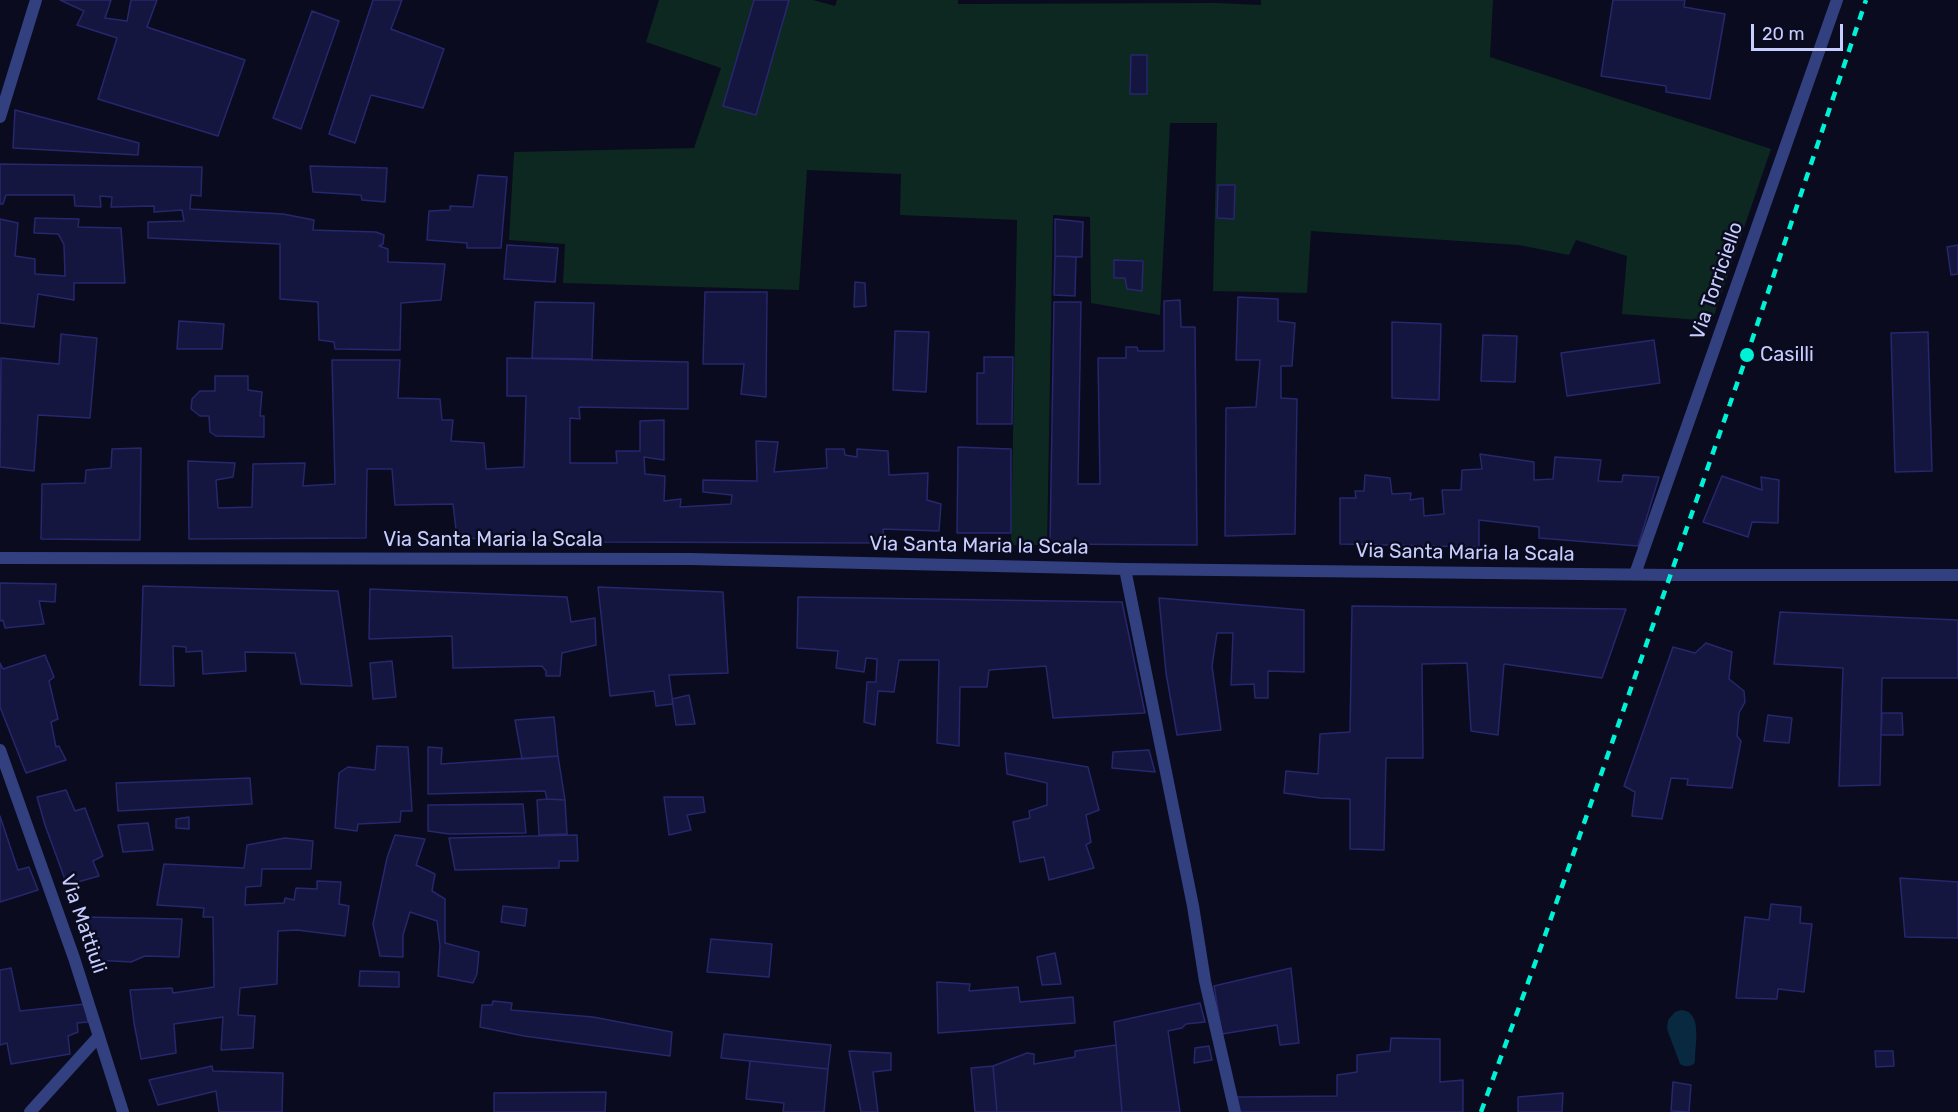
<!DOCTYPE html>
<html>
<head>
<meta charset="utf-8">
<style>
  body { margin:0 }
  #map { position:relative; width:1958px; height:1112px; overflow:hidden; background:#0a0b1e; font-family:Rubik,sans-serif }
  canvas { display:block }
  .scale { position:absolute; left:1751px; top:24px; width:92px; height:27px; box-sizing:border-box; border:3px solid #c7cdff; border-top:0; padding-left:8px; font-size:18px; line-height:21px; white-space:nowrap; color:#c7cdff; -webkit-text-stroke:4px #0a0b1e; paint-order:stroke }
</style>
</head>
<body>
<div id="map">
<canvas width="1958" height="1112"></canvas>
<div class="scale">20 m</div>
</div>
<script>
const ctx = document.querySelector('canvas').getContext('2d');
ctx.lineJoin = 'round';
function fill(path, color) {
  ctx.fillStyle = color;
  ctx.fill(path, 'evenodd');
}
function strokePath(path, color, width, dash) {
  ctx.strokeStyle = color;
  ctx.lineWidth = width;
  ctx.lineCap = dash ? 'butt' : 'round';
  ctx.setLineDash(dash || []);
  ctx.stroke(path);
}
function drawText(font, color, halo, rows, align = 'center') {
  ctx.font = font + ' Rubik,sans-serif';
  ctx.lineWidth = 5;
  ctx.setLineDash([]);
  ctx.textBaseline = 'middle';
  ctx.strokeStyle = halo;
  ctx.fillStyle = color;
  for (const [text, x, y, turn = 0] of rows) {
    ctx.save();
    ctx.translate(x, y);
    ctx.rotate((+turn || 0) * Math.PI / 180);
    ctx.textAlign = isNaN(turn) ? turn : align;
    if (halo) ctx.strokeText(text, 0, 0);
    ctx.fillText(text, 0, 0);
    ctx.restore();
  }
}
const green = new Path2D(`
  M659,0H813L835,6L837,0H958V4L1217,3L1261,5V0H1493L1490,57L1771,149L1712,321L1622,314L1627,256L1576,240L1569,255L1519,245L1311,231L1307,293L1213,291L1217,123H1170L1160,315L1091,303L1090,217L1053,215L1047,545H1011L1017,220L900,215L901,174L807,170L799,290L563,283L565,244L509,240L514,152L694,148L721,68L646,42Z`);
const water = new Path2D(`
  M1681,1010C1703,1011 1695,1045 1695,1060L1694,1064C1688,1067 1685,1067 1680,1064L1667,1029L1668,1020L1675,1012Z`);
const building = new Path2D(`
  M60,0H111L105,18L127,21L131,0H157L147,27L245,60L218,136L98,99L117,38L77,25L84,11Z
  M373,0H402L391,29L444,49L423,108L371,95L355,143L329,134Z
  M754,0H789L756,115L723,106Z
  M1613,0H1685L1684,7L1725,14L1710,99L1666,92V86L1601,76Z
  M312,11L339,21L301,129L273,118Z
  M1131,55H1147V94H1130Z
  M15,110L139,143L138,155L13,148Z
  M0,164L202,167L201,196L191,195L190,209L283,214L314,220L313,230L376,232L384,235L383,244L379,246L388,249V262L445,264L441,300L401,303L400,350L335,349L334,342L319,340L318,302L280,299V244L148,238V222L184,221L182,210L154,212V206L111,207L112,197L100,196L101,207L75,206L74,195H6L3,204H0Z
  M310,166L387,168L385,202L362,200L361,195L313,192Z
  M478,175L507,177L501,248H467V243L427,240L429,211L450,210V206L473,207Z
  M1218,185H1235L1234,219L1217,218Z
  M35,218L79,219L78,227L121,228L125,283H74V300L38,294L34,327L0,323V219L18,223L15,256L35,259V274L65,276L64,245L60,237L58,234L34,233Z
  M1055,219L1083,222L1082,257L1055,256Z
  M507,245L558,248L555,282L504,279Z
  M1958,245V274L1951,275L1947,247Z
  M1055,256L1076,257L1075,296L1054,295Z
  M1114,260L1143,261L1142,291L1127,289L1125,278H1114Z
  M855,282L865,283L866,306L854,307Z
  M705,292H767L766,397L741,394L744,364H703Z
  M1238,297L1278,299V321L1295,323L1292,366H1281V398L1297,399L1295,534L1225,536L1226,408L1256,407L1260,360H1236Z
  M1180,300L1181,327H1195L1197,545L1050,544L1054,302H1081L1078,484H1100L1098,358H1126V347H1137L1138,351H1164V301Z
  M535,302L594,303L592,359L532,358Z
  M179,321L224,324L222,349H177Z
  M1392,322L1441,324L1439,400L1392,398Z
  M895,331L929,332L926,392L893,390Z
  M1928,332L1932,471L1895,472L1891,333Z
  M61,334L97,338L90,418L38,415L34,471L0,467L1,358L59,364Z
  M1483,335L1517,336L1515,382L1481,381Z
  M1654,340L1660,383L1567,396L1561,353Z
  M984,357H1013L1012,424H977V373H984Z
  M507,358L688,362V409L579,407L580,419L570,418V463H617L616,451H640V421L664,420V460L644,457L645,474L665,476L664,501L681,499L680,507L731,504L732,495L703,492V480L757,481L756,441L778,442L774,472L827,468L826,449H844L845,455L857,457V449L888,451L889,475L928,473L927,500L941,504L939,531L883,529L884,543L595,542L457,538L453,504L395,505L392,469H367L366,538L189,539L188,461L235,463L233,477L216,480L218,508L252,507L253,464L305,463L303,486L335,484L332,360H400L398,398L440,399L442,420H453L451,441L484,443L486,469L524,467L526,396H507Z
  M215,376H248V390L262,392L260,416H264V437L216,436L210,432L209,416H200L191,409L192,399L200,391H215Z
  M958,447L1011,449V533H957Z
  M141,448L140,540L41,539L42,484L85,483L86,470L111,468L112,449Z
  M1480,454L1534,462V480L1553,479L1555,457L1601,460L1598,481L1622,482L1623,475L1659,477L1638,546L1539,538V527L1479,520V547L1340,544V498H1356L1355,491H1364L1365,475L1390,478L1392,494L1411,493L1410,500L1423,498L1424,516L1444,514L1442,490H1461L1462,470L1482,469Z
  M1722,476L1762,490L1761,477L1779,480L1778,523L1752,522L1748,537L1703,522Z
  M0,583L56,584L55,602L39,601L44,624L5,628L3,620L0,621Z
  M143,586L338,591L352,686L301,684L295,653L245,652L246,671L203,674L202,651L186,652V647L173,646L174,686L140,685Z
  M598,587L723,592L728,673L669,675L673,704L656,706L654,691L610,696Z
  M370,589L567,597L571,622L595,618L596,645L562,653L560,676H546V671L542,666L453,668L452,636L369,639Z
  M798,597L1122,602L1145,713L1053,718L1046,666L989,670L987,687H960L959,746L937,743L939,660H899L894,692L878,691L875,725L864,722L867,682H876L877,659L866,658L864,672L836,668L838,651L797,648Z
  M1159,598L1304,610V672L1268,671V698H1255L1254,684L1231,685L1233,633H1217L1212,666L1221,730L1177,735L1166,673Z
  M1352,606L1626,609L1602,678L1504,664L1498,735L1471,731L1467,663L1422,664L1423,758H1386L1384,850L1350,849V799L1320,798L1284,793L1286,771L1318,774L1320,734L1350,732Z
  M1780,612L1958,620V678H1882L1880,785L1839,786L1843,668L1774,664Z
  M1706,643L1732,652L1729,679L1744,691L1745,702L1739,713L1737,736L1741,741L1732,788L1687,785L1688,779L1671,778L1662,819L1632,816L1635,792L1624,786L1673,647L1695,653Z
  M45,655L54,677L49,681L58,719L51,722L56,747L59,746L66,760L26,773L0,707V663L3,669Z
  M392,661L396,697L373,699L370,663Z
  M689,695L695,724L676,725L672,699Z
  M1882,713H1902L1903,735H1881Z
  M1768,715L1792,718L1789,743L1764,741Z
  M554,717L558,756L522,759L515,720Z
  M377,746L408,747L412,811H401L400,822L358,824L357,831L335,828L339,773L348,767L375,770Z
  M428,747L442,748L441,764L558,756L565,800L547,799L545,791L428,794Z
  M1149,750L1155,772L1112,768L1113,752Z
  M1005,753L1088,767L1099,810L1086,815L1091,842L1086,845L1094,868L1049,880L1044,857L1020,862L1013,822L1030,818L1029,811L1047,805V783L1007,774Z
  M250,778L252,804L118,811L116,783Z
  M66,790L75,811L85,808L103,856L93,861L99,876L67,885L45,825L37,797Z
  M664,797H703L705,812L687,815L691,830L669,835Z
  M547,799L565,800L567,834L539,835L537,800Z
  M523,804L526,833L449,834L428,831V805Z
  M0,816L18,870L29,867L38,890L0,902Z
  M189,817V829L176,828V819Z
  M148,823L153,850L123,852L118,825Z
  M395,835L425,839L416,865L435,874L432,891L445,899V943L479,952L477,974L473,983L438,976L440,946L437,921L410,912L403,935V957L380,956L373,924L387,858Z
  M577,835L578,861H559V868L455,870L449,838Z
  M285,838L313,841L311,869H262L261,886L246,887L245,905L284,903L285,898L294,900L296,888L317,889V881L341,882L339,904L349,906L345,936L297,930L278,931L277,984L240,988L238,1015L255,1016L253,1048L221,1050L223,1017L174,1024L176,1053L141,1059L134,1023L130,990L172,988L173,993L214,987L213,917H203L204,908L157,905L164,864L244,868L247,845Z
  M1900,878L1958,882V938L1905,937Z
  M1771,904L1801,907L1800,923L1812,924L1804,992L1778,989L1777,999L1736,998L1745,917L1769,920Z
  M503,906L527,909L525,926L501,922Z
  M84,917L182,919L179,957L145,956L131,962L96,960L92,940L85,931Z
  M711,939L772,944L769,977L707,972Z
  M1055,953L1061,984L1042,985L1037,957Z
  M11,968L20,1011L85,1004L88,1022L77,1023L78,1032L68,1036L70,1054L11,1064L7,1043L0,1045V970Z
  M1291,968L1299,1043L1280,1045L1277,1025L1222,1034L1214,986Z
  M360,971L399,972V987L359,986Z
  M937,982L970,984L969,991L1018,987L1020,1002L1073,997L1075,1023L938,1033Z
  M493,1001L512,1003L511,1010L593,1017L672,1032L670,1056L524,1036L480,1027L482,1005H492Z
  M1200,1003L1205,1022L1186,1024L1182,1028L1168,1031L1180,1112H1122L1114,1022Z
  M724,1034L831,1045L828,1069L721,1058Z
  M1391,1038L1440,1039V1082L1463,1080V1112H1239L1236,1097L1337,1096V1075L1357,1072V1055L1390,1051Z
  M1116,1045L1122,1112H997L993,1066L1027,1053L1034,1054V1064L1075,1057V1051Z
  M1209,1046L1212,1060L1194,1063L1195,1048Z
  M849,1051L891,1053V1070L873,1072L878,1112H861Z
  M1875,1051H1893L1894,1066L1876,1067Z
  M750,1061L828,1069L824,1112H783L784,1103L746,1099Z
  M212,1066L213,1071L283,1073L282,1112H219L216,1091L158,1105L149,1080Z
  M993,1066L997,1112H975L971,1068Z
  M1673,1082L1691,1085L1689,1112L1671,1111Z
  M606,1092L605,1112H494V1093Z
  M1563,1093L1562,1112H1518V1097Z`);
const minor = new Path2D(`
  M0,117L36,0
  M0,558L691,559L1125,569L1670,575H1958
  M1125,569L1193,906L1205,981L1235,1112
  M1635,574L1837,0
  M0,750L74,958L123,1112
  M30,1112L99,1036`);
const rail = new Path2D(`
  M1481,1112L1542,944L1747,355L1866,0`);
const markers = [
  [1747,355,8,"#00f2d6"]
];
const streetNames = [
  ["Via Torriciello",1717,281,-71],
  ["Via Santa Maria la Scala",493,540],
  ["Via Santa Maria la Scala",979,546,1],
  ["Via Santa Maria la Scala",1465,553,1],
  ["Via Mattiuli",83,924,71]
];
const poiNames = [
  ["Casilli",1760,355]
];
fill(green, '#0d2821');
fill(water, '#08293f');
fill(building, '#151640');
strokePath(building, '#26276d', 1.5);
strokePath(minor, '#324080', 12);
strokePath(rail, '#00f2d6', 4.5, [9, 8]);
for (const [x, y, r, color] of markers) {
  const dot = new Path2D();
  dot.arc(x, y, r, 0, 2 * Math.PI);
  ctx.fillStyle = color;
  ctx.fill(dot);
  strokePath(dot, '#0a0b1e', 2);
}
drawText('20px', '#c7cdff', '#0a0b1e', streetNames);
drawText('20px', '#c7cdff', '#0a0b1e', poiNames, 'left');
</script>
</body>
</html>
